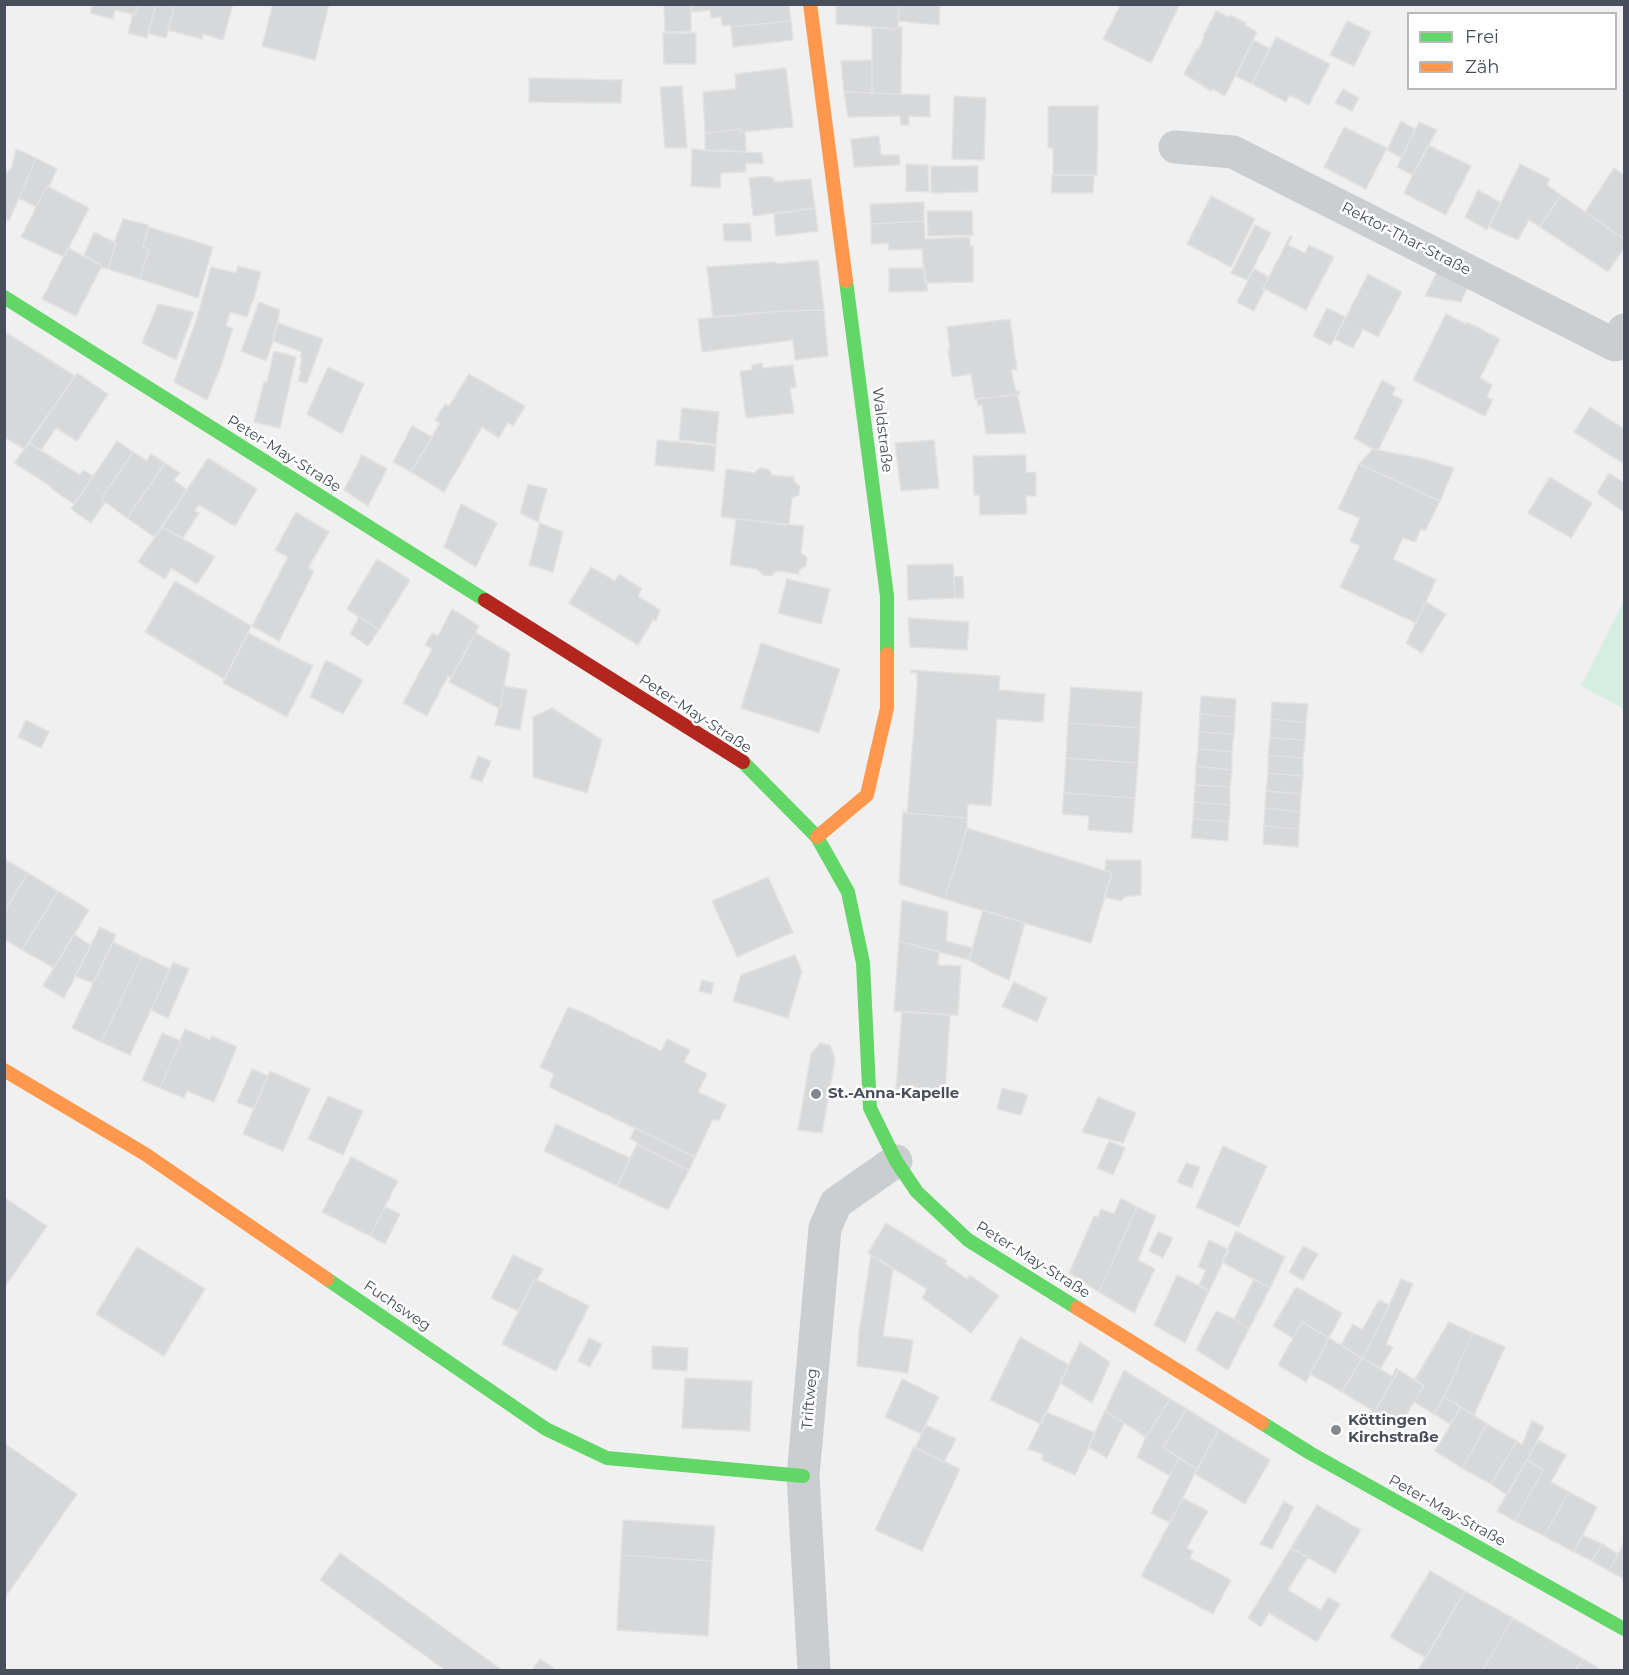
<!DOCTYPE html>
<html>
<head>
<meta charset="utf-8">
<style>
  body { margin:0 }
  #map { position:relative; width:1629px; height:1675px; overflow:hidden; background:#f0f0f0; font-family:Montserrat,sans-serif }
  canvas { display:block }
  .frame { position:absolute; inset:0; border:6px solid #484f5b; pointer-events:none }
  .legend { position:absolute; left:1407px; top:12px; width:210px; height:78px; box-sizing:border-box; background:#fff; border:2px solid #b6b9bd; margin:0; padding:8px 10px; list-style:none; font-size:18px; color:#484f5b }
  .legend li { display:flex; align-items:center; gap:12px; height:30px }
  .legend b { width:30px; border:2px solid #b6b9bd }
</style>
</head>
<body>
<div id="map">
<canvas width="1629" height="1675"></canvas>
<div class="frame"></div>
<ul class="legend">
<li><b style="height:8px;background:#63d668"></b>Frei</li>
<li><b style="height:8px;background:#ff974d"></b>Zäh</li>
</ul>
</div>
<script>
const ctx = document.querySelector('canvas').getContext('2d');
ctx.lineJoin = 'round';
function fill(path, color) {
  ctx.fillStyle = color;
  ctx.fill(path, 'evenodd');
}
function strokePath(path, color, width, dash) {
  ctx.strokeStyle = color;
  ctx.lineWidth = width;
  ctx.lineCap = dash ? 'butt' : 'round';
  ctx.setLineDash(dash || []);
  ctx.stroke(path);
}
function drawText(font, color, halo, rows, align = 'center') {
  ctx.font = font + ' Montserrat,sans-serif';
  ctx.lineWidth = 5;
  ctx.setLineDash([]);
  ctx.textBaseline = 'middle';
  ctx.strokeStyle = halo;
  ctx.fillStyle = color;
  for (const [text, x, y, turn = 0] of rows) {
    ctx.save();
    ctx.translate(x, y);
    ctx.rotate((+turn || 0) * Math.PI / 180);
    ctx.textAlign = isNaN(turn) ? turn : align;
    if (halo) ctx.strokeText(text, 0, 0);
    ctx.fillText(text, 0, 0);
    ctx.restore();
  }
}
const green = new Path2D(`
  M1624,600V709L1581,686Z`);
const building = new Path2D(`
  M93,4H138L135,15L115,10L113,19L90,13Z
  M138,4H156L147,38L128,33L133,14L135,15Z
  M156,4H175L166,38L148,33Z
  M175,4H233L223,40L203,34L202,39L168,30Z
  M273,4H329L315,60L262,46Z
  M664,4H691V31L665,32Z
  M692,4H789L791,21L731,27L730,25L722,26L721,17L711,18L710,10L692,12Z
  M836,4H899L898,29L836,24Z
  M899,4H940L939,25L898,21Z
  M1121,4H1180L1151,63L1103,39Z
  M1216,11L1229,17L1230,15L1246,23L1245,25L1257,32L1225,96L1212,89L1211,91L1184,74L1197,49L1198,50L1204,37L1203,36Z
  M791,21L793,40L733,47L731,27Z
  M1347,21L1371,32L1354,66L1330,55Z
  M898,27H902L901,94L872,93V28L898,29Z
  M663,33H696V64H664Z
  M1276,37L1330,64L1309,105L1290,95L1286,102L1252,84Z
  M1253,40L1270,49L1252,84L1236,76Z
  M872,60V93L844,92L841,61Z
  M786,68L793,127L741,132V129L705,133L703,92L736,89L735,74Z
  M529,78L622,80L621,103L529,102Z
  M682,86L687,148H665L660,87Z
  M1343,89L1359,98L1352,111L1335,103Z
  M844,92L930,95V117L909,116V125H901L900,116L848,117Z
  M954,96L986,98L984,160L952,159Z
  M1048,106H1098L1097,175H1053V148H1048Z
  M1401,121L1415,129L1402,158L1387,150Z
  M1419,122L1437,130L1413,175L1397,167Z
  M1344,127L1387,148L1366,189L1324,167Z
  M741,129V132H745L746,152L705,150V133Z
  M879,136L881,155H899L900,165L854,167L851,139Z
  M1428,145L1471,166L1446,215L1404,193Z
  M16,149L36,158L9,221L4,218V170L8,172L12,166Z
  M692,149L722,152V150L762,153L763,164L746,163V172L721,173L720,188L691,186Z
  M36,158L57,169L49,187L47,186L36,207L19,198Z
  M906,164L928,165L929,192L906,191Z
  M1520,164L1550,179L1547,185L1561,195L1540,227L1529,220L1518,240L1489,227Z
  M931,166H978V192L931,193Z
  M1614,168L1624,175V239L1585,212Z
  M1052,175H1094L1093,193H1051Z
  M770,176L771,178H774V182L811,179L815,208L753,216L749,178Z
  M47,186L89,208L64,257L21,237Z
  M1478,190L1501,203L1487,230L1465,217Z
  M1561,195L1624,239V248L1608,272L1540,227Z
  M1211,196L1255,219L1231,267L1187,244Z
  M924,202V221L871,224L870,204Z
  M815,208L818,231L776,236L774,214Z
  M927,211H972L973,235L928,236Z
  M123,219L149,225L143,247L149,249L140,279L108,269L116,243H114Z
  M924,221L925,239L970,237V246H973V282L925,283L922,249L889,250L888,243L871,244V224Z
  M750,223L752,241H724L723,224Z
  M1255,225L1271,233L1247,280L1231,273Z
  M149,227L213,247L198,298L140,279L149,249L143,247Z
  M94,232L116,243L108,269L101,268L102,266L84,255Z
  M1290,236L1292,237L1288,245L1305,253L1309,245L1334,257L1306,310L1263,288Z
  M68,248L102,266L76,316L42,299Z
  M818,260L824,310L780,311L713,317L707,267L776,262V264Z
  M238,266L261,272L253,302L252,301L247,317L230,312L226,326L233,328L221,366L207,400L174,382L196,321L211,267L236,273Z
  M889,268H924L928,291L889,292Z
  M1254,269L1269,277L1263,288L1265,289L1254,311L1237,302Z
  M1438,270L1468,286L1461,302L1425,296Z
  M1368,274L1402,292L1378,337L1363,329L1353,348L1335,339Z
  M259,302L280,310L273,341L266,361L241,351Z
  M158,304L194,312L176,360L142,343Z
  M1327,308L1345,317L1331,345L1313,336Z
  M824,310L828,356L795,360L793,340L702,352L698,319L780,311Z
  M1446,314L1466,324L1467,322L1500,339L1480,378L1492,385L1487,397L1493,400L1485,416L1413,380Z
  M1010,319L1017,370H1011L1016,391H1020V394L975,399L971,374L952,377L948,349H950L947,327Z
  M278,323L323,339L307,383L298,381L301,371L300,370L302,358L300,357L302,352L273,341Z
  M7,333L75,376L24,449L4,437V337Z
  M274,351L296,357L280,428L254,422L264,382H267Z
  M762,363L763,368L793,365L796,387L790,388L794,413L746,418L740,371L752,370V365Z
  M328,367L364,384L342,434L307,414Z
  M77,373L108,394L77,441L56,428L41,450L29,443Z
  M469,374L525,406L513,426L508,422L499,438L482,427L444,492L411,472L440,423L435,420L445,404L449,406Z
  M1382,380L1396,388L1392,395L1403,400L1378,450L1373,449L1354,438Z
  M1017,394L1026,433L986,434L982,405L978,406L977,399Z
  M1590,407L1624,429V464L1574,432Z
  M682,408L719,412L716,444L679,440Z
  M412,426L432,437L411,472L393,462Z
  M657,440L716,446L714,471L655,465Z
  M934,440L939,488L901,491L895,443Z
  M117,441L133,452L101,499L105,502L91,523L71,509Z
  M29,443L80,475L84,470L93,476L74,504L53,490L49,485L14,463Z
  M1373,449L1424,459L1454,468L1440,501L1359,464Z
  M133,452L147,461L151,454L165,463L127,518L101,499Z
  M362,455L387,469L368,506L344,490Z
  M1026,455V473L1036,472V496H1026L1027,514L980,515L979,495H974L973,456Z
  M208,458L257,489L235,526L199,505L195,511L199,513L183,538L162,527Z
  M165,463L180,473L174,480L187,490L154,537L127,518Z
  M1359,464L1440,501L1425,531L1421,529L1415,542L1403,538L1393,559L1436,580L1416,623L1340,587L1360,546L1350,541L1360,518L1338,509Z
  M760,468L768,469L772,475L794,477V482L800,486L799,495L792,498L789,525L721,517L726,469L754,473Z
  M1609,473L1624,483V512L1597,493Z
  M1550,477L1592,503L1571,538L1528,513Z
  M528,484L547,489L538,522L520,513Z
  M461,504L497,523L476,567L444,547Z
  M296,512L329,532L308,568L314,571L279,641L252,626L288,557L275,550Z
  M736,519L804,526L801,553L807,557L806,566L799,570V574L777,571L771,576L763,575L757,569L730,565Z
  M540,523L563,532L553,572L529,565Z
  M162,527L215,557L197,584L171,568L165,579L138,562Z
  M377,559L410,580L379,630L347,609Z
  M953,564L955,598L908,600L907,565Z
  M591,567L615,581L619,574L642,589L638,596L660,610L656,621L653,620L638,645L569,603Z
  M963,576L964,598H955L954,577Z
  M787,579L830,589L821,624L778,613Z
  M175,581L251,626L224,679L145,632Z
  M1426,602L1446,614L1422,653L1406,643Z
  M452,609L479,626L451,678L448,676L427,716L403,703L432,649L425,645L432,633L438,636Z
  M359,617L379,630L368,646L350,634Z
  M908,618L969,622L967,650L910,647Z
  M248,633L313,666L287,717L223,683Z
  M476,633L510,653L500,709L449,682Z
  M761,643L840,669L819,733L741,708Z
  M326,660L363,680L343,714L310,697Z
  M911,670L1000,676L999,690L1045,694L1043,722L997,719L991,806L968,804L967,818L907,813L917,691V673H911Z
  M504,686L527,690L520,730L495,725L499,708L500,709Z
  M1071,687L1142,692L1140,728L1068,723Z
  M1201,696L1236,699L1235,717L1200,714Z
  M1272,702L1308,704L1306,723L1271,719Z
  M552,708L602,740L587,793L533,777V717Z
  M1200,714L1235,717L1234,734L1199,732Z
  M1271,719L1306,723L1305,740L1270,738Z
  M26,720L49,732L41,748L18,737Z
  M1068,723L1140,728L1138,763L1066,758Z
  M1199,732L1234,734L1232,752L1198,749Z
  M1270,738L1305,740L1303,758L1268,755Z
  M1198,749L1232,752V770L1196,766Z
  M1268,755L1303,758V776L1268,773Z
  M478,756L491,761L482,782L470,778Z
  M1066,758L1138,763L1135,798L1064,793Z
  M1196,766L1232,770L1230,787L1195,785Z
  M1268,773L1303,776L1301,794L1266,791Z
  M1195,785L1230,787V805L1194,802Z
  M1266,791L1301,794L1300,812L1265,808Z
  M1064,793L1135,798L1132,833L1088,830L1089,816L1062,814Z
  M1194,802L1230,805L1229,822L1193,819Z
  M1265,808L1300,812L1299,829L1264,826Z
  M903,811L907,813L967,818V828L945,899L899,884Z
  M1193,819L1229,822L1228,841L1191,838Z
  M1264,826L1299,829L1298,847L1263,844Z
  M967,828L1112,873L1091,943L945,899Z
  M4,859L28,873L4,912Z
  M1106,860H1141V895L1124,897L1122,901L1104,897L1112,873L1105,870Z
  M28,873L58,891L22,950L4,939V912Z
  M768,877L793,932L737,957L712,901Z
  M58,891L89,910L54,968L22,950Z
  M902,900L948,912L946,941L973,948L969,960L899,941Z
  M983,910L1025,923L1009,980L987,970L969,960Z
  M100,927L116,935L93,983L75,976Z
  M74,934L91,946L64,998L43,986Z
  M899,941L939,952L938,965L961,966L958,1015L894,1011Z
  M113,942L142,956L101,1042L72,1028Z
  M795,955L802,971L788,1018L733,1001L741,975Z
  M142,956L170,969L130,1055L101,1042Z
  M173,962L189,969L168,1018L151,1010Z
  M702,980L714,983L711,994L699,991Z
  M1014,982L1047,998L1037,1022L1002,1006Z
  M568,1007L584,1013L661,1051L667,1039L690,1050L684,1062L707,1074L698,1092L726,1105L719,1121L713,1119L695,1157L549,1087L554,1074L540,1067Z
  M902,1012L950,1015L945,1092L896,1089Z
  M185,1029L210,1040L212,1036L237,1047L214,1102L187,1091L184,1098L160,1088L181,1041H180Z
  M162,1033L181,1041L160,1088L142,1080Z
  M820,1043L830,1045L835,1059L822,1133L798,1130L811,1054Z
  M252,1069L268,1076L254,1109L237,1102Z
  M270,1071L310,1089L283,1151L243,1134Z
  M1002,1088L1028,1095L1021,1115L997,1109Z
  M328,1096L363,1111L343,1155L308,1139Z
  M1098,1097L1136,1113L1123,1143L1082,1132Z
  M556,1124L630,1158L617,1186L544,1151Z
  M635,1128L695,1157L689,1170L637,1144V1142L630,1139Z
  M1109,1141L1125,1148L1113,1175L1097,1168Z
  M637,1144L689,1170L668,1210L617,1186Z
  M1223,1146L1267,1166L1239,1227L1196,1207Z
  M351,1157L398,1181L370,1236L322,1212Z
  M1186,1163L1200,1167L1192,1188L1177,1182Z
  M4,1197L47,1226L4,1288Z
  M1121,1198L1137,1207L1099,1292L1069,1273L1094,1216L1098,1217L1101,1209L1114,1214Z
  M385,1207L400,1214L385,1244L370,1236Z
  M1137,1207L1156,1216L1138,1260L1155,1269L1134,1313L1099,1292Z
  M886,1223L947,1261L945,1264L967,1279L970,1275L999,1296L971,1333L922,1298L927,1289L868,1253Z
  M1236,1231L1285,1257L1270,1288L1222,1262Z
  M1158,1232L1173,1238L1163,1258L1149,1251Z
  M1209,1240L1229,1250L1209,1291L1199,1285L1206,1270L1198,1267Z
  M1303,1246L1318,1254L1303,1280L1289,1272Z
  M137,1247L205,1289L164,1356L96,1314Z
  M513,1255L543,1269L537,1280L535,1279L518,1311L491,1298Z
  M871,1255L893,1269L883,1336L913,1340L908,1373L857,1366L859,1332Z
  M1177,1275L1209,1291L1185,1343L1154,1325Z
  M535,1279L589,1306L556,1371L502,1344Z
  M1254,1279L1270,1288L1249,1329L1234,1319Z
  M1401,1279L1413,1284L1386,1344L1393,1347L1381,1368L1362,1358L1378,1329Z
  M1296,1287L1342,1313L1329,1338L1302,1322L1293,1338L1273,1326Z
  M1379,1300L1389,1305L1378,1329L1362,1358L1341,1345L1353,1324L1362,1330Z
  M1216,1311L1234,1319L1249,1329L1228,1370L1196,1350Z
  M1302,1322L1329,1338L1306,1382L1278,1365Z
  M1449,1322L1473,1333L1444,1397L1434,1414L1414,1402L1424,1386L1415,1379Z
  M1473,1333L1505,1347L1474,1415L1444,1397Z
  M1020,1337L1069,1365L1041,1424L990,1400Z
  M589,1338L602,1344L590,1367L578,1361Z
  M1329,1338L1362,1358L1342,1392L1310,1374Z
  M1080,1342L1110,1362L1092,1403L1060,1383Z
  M652,1346L688,1348L687,1371L652,1369Z
  M1362,1358L1392,1376L1396,1368L1399,1370L1373,1414L1371,1412L1372,1410L1342,1392Z
  M1124,1370L1170,1399L1146,1437L1105,1411Z
  M1399,1370L1424,1386L1398,1428L1373,1414Z
  M685,1378L752,1381L750,1431L682,1428Z
  M902,1379L939,1397L921,1434L885,1417Z
  M1444,1397L1461,1407L1450,1424L1434,1414Z
  M1170,1399L1187,1409L1163,1447L1179,1458L1170,1476L1137,1457L1146,1437Z
  M1461,1407L1487,1424L1462,1468L1435,1451Z
  M1187,1409L1219,1429L1197,1469L1163,1447Z
  M1105,1411L1124,1423L1107,1458L1088,1447Z
  M1046,1412L1096,1433L1075,1475L1042,1460L1043,1454L1028,1449Z
  M1532,1420L1544,1427L1527,1460L1507,1495L1491,1484L1517,1441L1522,1445Z
  M1487,1424L1517,1441L1491,1484L1462,1468Z
  M926,1425L956,1439L944,1462L915,1448Z
  M1219,1429L1270,1460L1245,1504L1195,1474Z
  M1538,1440L1566,1455L1551,1482L1569,1492L1544,1536L1515,1521L1543,1470L1527,1460Z
  M4,1443L77,1494L4,1599Z
  M914,1447L960,1469L922,1551L875,1530Z
  M1179,1458L1197,1469L1170,1523L1151,1513Z
  M1527,1460L1543,1470L1515,1521L1497,1511Z
  M1569,1492L1597,1507L1574,1552L1544,1536Z
  M1183,1498L1208,1511L1187,1548L1193,1551L1190,1558L1231,1580L1213,1614L1141,1576Z
  M1284,1501L1294,1507L1272,1549L1260,1544Z
  M1317,1505L1361,1530L1335,1573L1291,1548Z
  M623,1520L715,1526L712,1561L621,1555Z
  M1582,1535L1602,1544L1592,1561L1574,1552Z
  M1624,1543V1579L1609,1571Z
  M1602,1544L1618,1554L1609,1571L1592,1561Z
  M1291,1548L1308,1557L1288,1590L1321,1610L1328,1597L1340,1604L1317,1642L1269,1613L1261,1627L1248,1618Z
  M340,1553L502,1670H445L320,1580Z
  M621,1555L712,1561L708,1636L617,1630Z
  M1430,1571L1465,1591L1426,1658L1390,1637Z
  M1465,1591L1513,1618L1483,1670H1418Z
  M1513,1618L1583,1659L1576,1670H1483Z
  M540,1659L556,1670H532Z
  M1583,1659L1602,1670H1576Z`);
const street = new Path2D(`
  M1175,147L1233,152L1615,345L1624,330
  M814,1670L803,1476L825,1228L836,1203L896,1161`);
const fast = new Path2D(`
  M846,281L887,596V654
  M4,297L485,600
  M743,762L817,837L848,892L863,963L870,1108L896,1161L917,1192L968,1240L1077,1308
  M327,1279L546,1429L607,1458L803,1476
  M1262,1423L1310,1453L1624,1629`);
const slow = new Path2D(`
  M810,4L846,281
  M817,837L867,795L887,708V654
  M4,1070L145,1154L327,1279
  M1077,1308L1262,1423`);
const jam = new Path2D(`
  M485,600L743,762`);
const markers = [
  [816,1094,6,"#83878f"],
  [1336,1430,6,"#83878f"]
];
const streetNames = [
  ["Rektor-Thar-Straße",1406,239,27],
  ["Waldstraße",882,430,83],
  ["Peter-May-Straße",284,454,32],
  ["Peter-May-Straße",695,714,33],
  ["Peter-May-Straße",1033,1260,32],
  ["Fuchsweg",397,1306,34],
  ["Triftweg",810,1399,-85],
  ["Peter-May-Straße",1447,1511,29]
];
const poiNames = [
  ["St.-Anna-Kapelle",828,1094],
  ["Köttingen",1348,1421],
  ["Kirchstraße",1348,1438]
];
fill(green, '#d6eee2');
fill(building, '#d7d8da');
strokePath(building, '#e1e2e3', 1.5);
strokePath(street, '#cbced1', 33);
strokePath(fast, '#63d668', 14);
strokePath(slow, '#ff974d', 14);
strokePath(jam, '#b3261e', 14);
for (const [x, y, r, color] of markers) {
  const dot = new Path2D();
  dot.arc(x, y, r, 0, 2 * Math.PI);
  ctx.fillStyle = color;
  ctx.fill(dot);
  strokePath(dot, '#fff', 2);
}
drawText('15px', '#484f5b', '#fff', streetNames);
drawText('bold 15px', '#484f5b', '#fff', poiNames, 'left');
</script>
</body>
</html>
